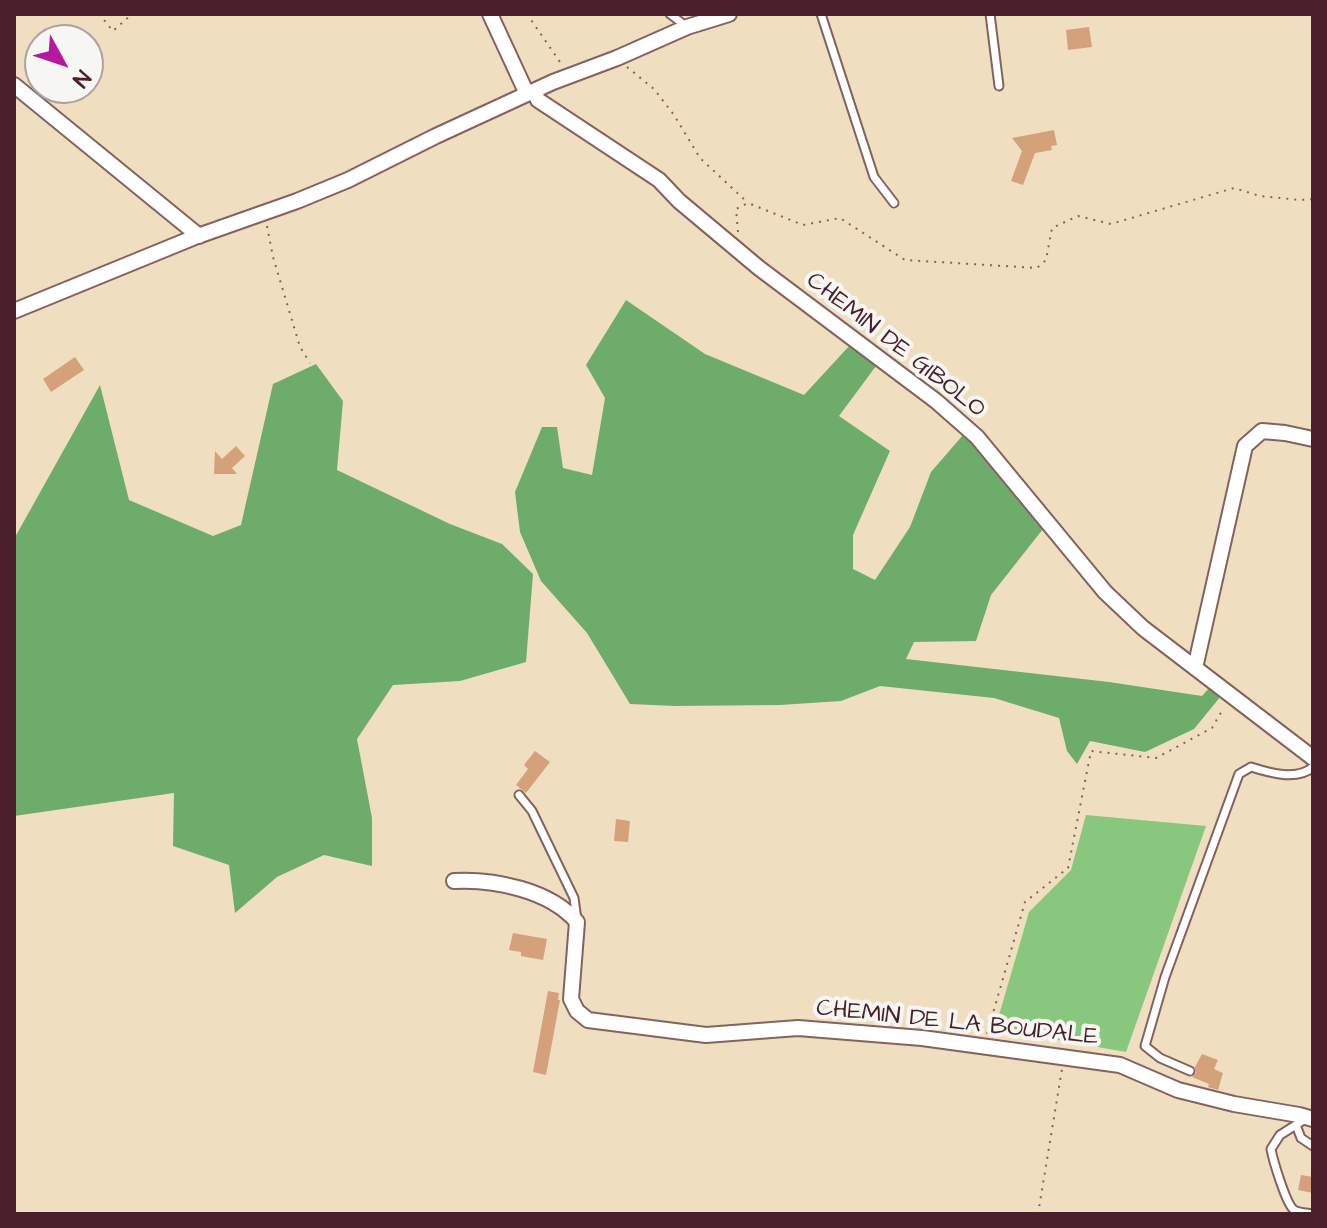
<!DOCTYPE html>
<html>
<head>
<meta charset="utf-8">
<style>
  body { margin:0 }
  #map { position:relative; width:1327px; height:1228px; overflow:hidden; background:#f0dec0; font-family:"Architects Daughter",sans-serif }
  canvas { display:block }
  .frame { position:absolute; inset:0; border:16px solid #4a1f2b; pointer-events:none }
  .north { position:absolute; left:24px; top:24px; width:80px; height:80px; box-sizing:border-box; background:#f6f6f2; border:2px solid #b1a0a2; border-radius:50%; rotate:130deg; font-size:22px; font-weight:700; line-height:32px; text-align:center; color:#4a1f2b }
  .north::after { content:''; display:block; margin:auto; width:28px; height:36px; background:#b5179e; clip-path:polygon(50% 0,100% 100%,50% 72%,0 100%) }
</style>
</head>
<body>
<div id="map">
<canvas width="1327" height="1228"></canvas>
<div class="frame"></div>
<div class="north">N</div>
</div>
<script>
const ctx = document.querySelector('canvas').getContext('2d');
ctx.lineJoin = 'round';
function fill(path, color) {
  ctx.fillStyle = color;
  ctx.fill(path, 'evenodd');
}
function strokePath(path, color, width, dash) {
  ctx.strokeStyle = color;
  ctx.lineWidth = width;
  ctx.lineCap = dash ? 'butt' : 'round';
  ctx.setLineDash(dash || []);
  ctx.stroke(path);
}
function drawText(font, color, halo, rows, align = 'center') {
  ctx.font = font + ' "Architects Daughter",sans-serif';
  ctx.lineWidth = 8;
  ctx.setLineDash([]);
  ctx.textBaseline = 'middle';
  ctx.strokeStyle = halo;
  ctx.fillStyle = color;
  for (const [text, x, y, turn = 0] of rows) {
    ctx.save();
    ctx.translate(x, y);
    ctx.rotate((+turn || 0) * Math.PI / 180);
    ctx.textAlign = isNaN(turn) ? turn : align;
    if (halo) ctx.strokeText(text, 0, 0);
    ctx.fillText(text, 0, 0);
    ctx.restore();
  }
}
const green = new Path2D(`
  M1086,815L1206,826L1126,1052L995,1029L1029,912L1071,870Z`);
const forest = new Path2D(`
  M626,300L705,354L804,395L851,344L876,366L839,416L890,451L853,535V569L875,580L910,527L931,472L963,435L973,442L1043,529L991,595L976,641L914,642L906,659L1109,682L1202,696L1210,687L1221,696L1194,729L1145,752L1090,741L1077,764L1067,751L1059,718L994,698L880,686L841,701L780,705L675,706L630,704L587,633L541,581L520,532L515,492L542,427H557L563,468L592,475L605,398L586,365Z
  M316,364L343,401L337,470L450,524L502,544L533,574L526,662L460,681L393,685L357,739L372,818V866L324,855L277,877L235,913L229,865L173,846L174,793L14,816V539L100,385L129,500L213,536L241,525L273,384Z`);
const building = new Path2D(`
  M1089,27L1092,47L1068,50L1066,30Z
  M1054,130L1057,145L1051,146L1052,150L1035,153L1023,185L1011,181L1022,151L1012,138Z
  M75,357L84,370L51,392L43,379Z
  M236,446L245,456L232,468L237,474H214L215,451L222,459Z
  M535,751L550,762L526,793L516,785L528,769L524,765Z
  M616,819L630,821L628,842L614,841Z
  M513,933L547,939L543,960L521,956V952L509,950Z
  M548,991L559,993L558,1000H560L546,1075L533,1072Z
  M1202,1054L1218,1060L1214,1069L1223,1073L1218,1090L1208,1087L1209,1084L1192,1077L1196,1073L1195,1067Z
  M1301,1175L1313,1177V1193L1298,1190Z`);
const path = new Path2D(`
  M99,14L113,31L132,14
  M527,14L562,65
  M627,67L654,89L674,115L700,158L747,202
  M267,226L273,257L300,347L310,363
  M738,232L736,209L748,203L803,225L840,218L905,260L1037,268L1046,260L1052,228L1078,216L1111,224L1234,188L1260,196L1300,200L1313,199
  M987,1034L1025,902L1068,868L1091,751L1156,758L1212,728L1223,709
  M1038,1214L1062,1069`);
const lane = new Path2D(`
  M670,14L687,27
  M821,14L874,177L894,203
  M990,14L999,86
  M519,795L532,811L574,898L577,920
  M1190,1071L1160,1058L1145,1046L1165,977L1239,774L1251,767C1270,773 1297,781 1313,767
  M1300,1117L1302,1121L1280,1135L1271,1149C1273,1160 1286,1204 1294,1210C1299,1213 1307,1213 1313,1214
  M1296,1125L1301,1138L1313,1146`);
const street = new Path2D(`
  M490,14L527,94
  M14,85L199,236
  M534,91L538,100L659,180L679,201L759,268L936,401L977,437L1105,592L1143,628L1313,758
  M14,311L195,237L297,201L348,180L436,136L553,82L617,58L687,27L729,14
  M1195,668L1245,446L1262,431L1285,433L1313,439
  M454,881C494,879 550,890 577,922L571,999L577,1011L588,1020L706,1035L798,1028L922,1038L1120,1065L1178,1090L1234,1104L1299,1115L1313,1119`);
const streetNames = [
  ["CHEMIN DE GIBOLO",895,346,38],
  ["CHEMIN DE LA BOUDALE",957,1024,6]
];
fill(green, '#88c77d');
fill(forest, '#6eac6c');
fill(building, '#d5a17b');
strokePath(lane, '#84625f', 11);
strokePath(street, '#84625f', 18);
strokePath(path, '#84625f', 2, [2, 6]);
strokePath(lane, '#fff', 7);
strokePath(street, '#fff', 14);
drawText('24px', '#4a1f2b', '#f6f6f2', streetNames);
</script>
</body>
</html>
